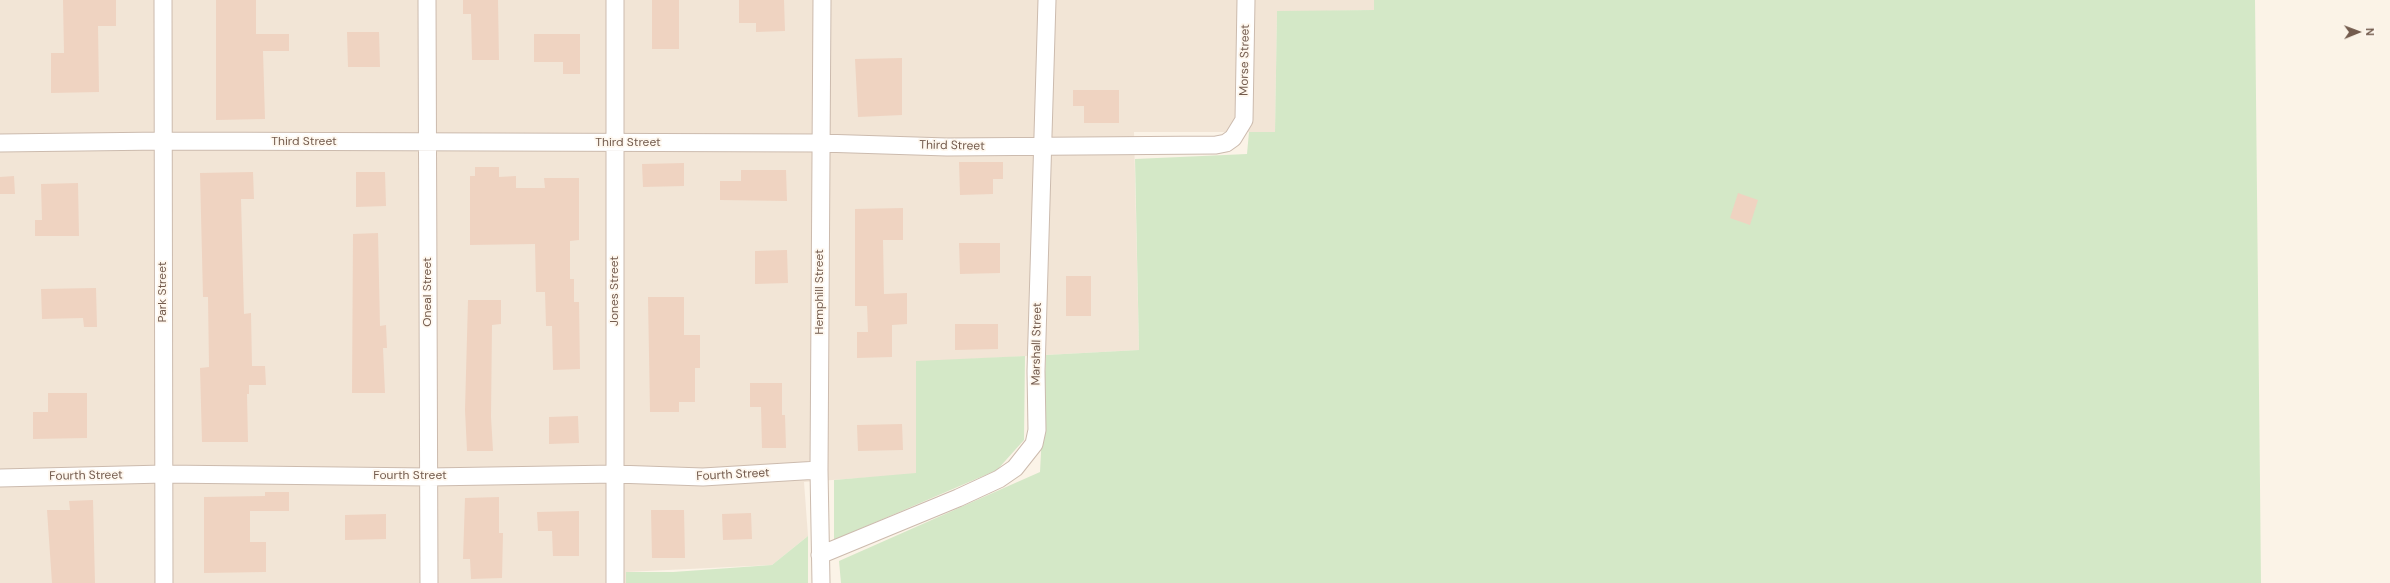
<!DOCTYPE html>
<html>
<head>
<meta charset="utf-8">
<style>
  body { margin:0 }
  #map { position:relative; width:2390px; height:583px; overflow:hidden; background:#fbf3e7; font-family:"DM Sans",sans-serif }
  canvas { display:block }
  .north { position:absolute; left:2338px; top:12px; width:40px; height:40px; -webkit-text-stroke:3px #fef7ee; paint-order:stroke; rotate:89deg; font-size:11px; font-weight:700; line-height:16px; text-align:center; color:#735b4d }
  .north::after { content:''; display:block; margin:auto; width:14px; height:18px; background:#735b4d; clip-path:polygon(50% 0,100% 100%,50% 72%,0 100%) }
</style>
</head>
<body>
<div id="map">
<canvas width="2390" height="583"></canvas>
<div class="north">N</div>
</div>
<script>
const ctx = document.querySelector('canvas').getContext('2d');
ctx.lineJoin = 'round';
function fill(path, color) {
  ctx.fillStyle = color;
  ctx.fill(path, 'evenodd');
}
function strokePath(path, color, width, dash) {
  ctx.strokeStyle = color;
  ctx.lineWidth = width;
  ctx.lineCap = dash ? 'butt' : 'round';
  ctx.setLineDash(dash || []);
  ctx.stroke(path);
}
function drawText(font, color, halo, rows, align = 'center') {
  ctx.font = font + ' "DM Sans",sans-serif';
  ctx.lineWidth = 3.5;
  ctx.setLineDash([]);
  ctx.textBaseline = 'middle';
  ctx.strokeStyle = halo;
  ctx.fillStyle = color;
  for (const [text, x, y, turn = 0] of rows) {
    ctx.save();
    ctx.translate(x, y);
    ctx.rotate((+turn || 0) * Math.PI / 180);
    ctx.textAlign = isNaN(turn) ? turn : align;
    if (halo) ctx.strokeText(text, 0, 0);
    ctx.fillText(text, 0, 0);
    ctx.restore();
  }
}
const residential = new Path2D(`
  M0,0H1374V10L1277,12L1275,132H1134L1139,350L916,362L917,474L804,482L808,536L772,565L626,572V583H0Z`);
const green = new Path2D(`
  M1374,0H2255L2261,583H841L839,561L1040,472L1046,355L1139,350L1135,159L1247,154L1249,132H1275L1277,11L1374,10Z
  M1025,356L1024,440L997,470L834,540V480L916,473V361Z
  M808,536V583H626V572H673L772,565Z`);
const building = new Path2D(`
  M63,0H116V26H98L99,92L51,93V53H64Z
  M216,0H256V34H289V51H263L265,119L216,120Z
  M463,0H498L499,60H472L471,14H463Z
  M652,0H679V49H652Z
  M739,0H784L785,31L756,32V23H739Z
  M347,32H379L380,67H348Z
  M534,34H580V74H563V62H534Z
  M902,58V115L858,117L855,59Z
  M1073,90H1119V123H1084V106H1073Z
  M959,162H1003V179H993V194L960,195Z
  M684,163V186L643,187L642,164Z
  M475,167H499V177L516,176V188H545L544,178H579V240L570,241V279H574V302H579L580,369L553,370L552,326H546L545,292H536L535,244L470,245V176H475Z
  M741,170H786L787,201L720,200V181H741Z
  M253,172L254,199H241L244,314L251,313L252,366H265L266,385H249V394H247L248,442H202L200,368L209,367L208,297H203L200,173Z
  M356,172H385L386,206L356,207Z
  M14,176L15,194H0V177Z
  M78,183L79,236H35V220H42L41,184Z
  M1738,193L1758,200L1750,225L1730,218Z
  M903,208V240H883L884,294L907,293V324L892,325V357L857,358V332H868L867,306H855V209Z
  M378,233L380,326L386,325L387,348H383L385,393H352L353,234Z
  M959,243H1000V273L960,274Z
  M787,250L788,283L755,284V251Z
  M1066,276H1091V316H1066Z
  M96,288L97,327H84L83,318L42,319L41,289Z
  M648,297H684V335H700V368H695V402H679V412H650Z
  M468,300H501V324L492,325L491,417L493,451H467L465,410Z
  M955,324H998V349L955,350Z
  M750,383H782V415H785L786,448H762L761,407H750Z
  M48,393H87V438L33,439V412H48Z
  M578,416L579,443L549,444V417Z
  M902,424L903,450L858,451L857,425Z
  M265,492H289V511H250V542H266V572L204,573V497L265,496Z
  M499,497V533H503L502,578L471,579L470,559H463L465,498Z
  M93,500L95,583H52L47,510H70L69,501Z
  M651,510H684L685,558H652Z
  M579,511V556H553L552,531H538L537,512Z
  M751,513L752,539L723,540L722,514Z
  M386,514V539L345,540V515Z`);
const minor = new Path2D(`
  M163,0L164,583
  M427,0L429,583
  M0,143L163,141L821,143L947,147L1216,145L1226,143L1233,138L1244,120L1246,0
  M0,478L164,474L429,477L615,474L703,477L819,470
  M820,555L958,498L999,479L1015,468L1034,444L1037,430L1036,371L1047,0
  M615,583V0
  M821,583L819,470L822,0`);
const streetNames = [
  ["Morse Street",1245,60,-89],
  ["Third Street",304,142],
  ["Third Street",628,143],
  ["Third Street",952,146,1],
  ["Jones Street",615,291,-90],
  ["Park Street",163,292,-90],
  ["Oneal Street",428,292,-90],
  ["Hemphill Street",820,292,-90],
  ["Marshall Street",1037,344,-89],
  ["Fourth Street",733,475,-3],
  ["Fourth Street",86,476,-1],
  ["Fourth Street",410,476]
];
fill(residential, '#f2e5d6');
fill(green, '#d4e8c7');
fill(building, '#efd3c1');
strokePath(minor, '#ccbbae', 19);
strokePath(minor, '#fff', 17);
drawText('12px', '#735b4d', '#fef7ee', streetNames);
</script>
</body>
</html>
